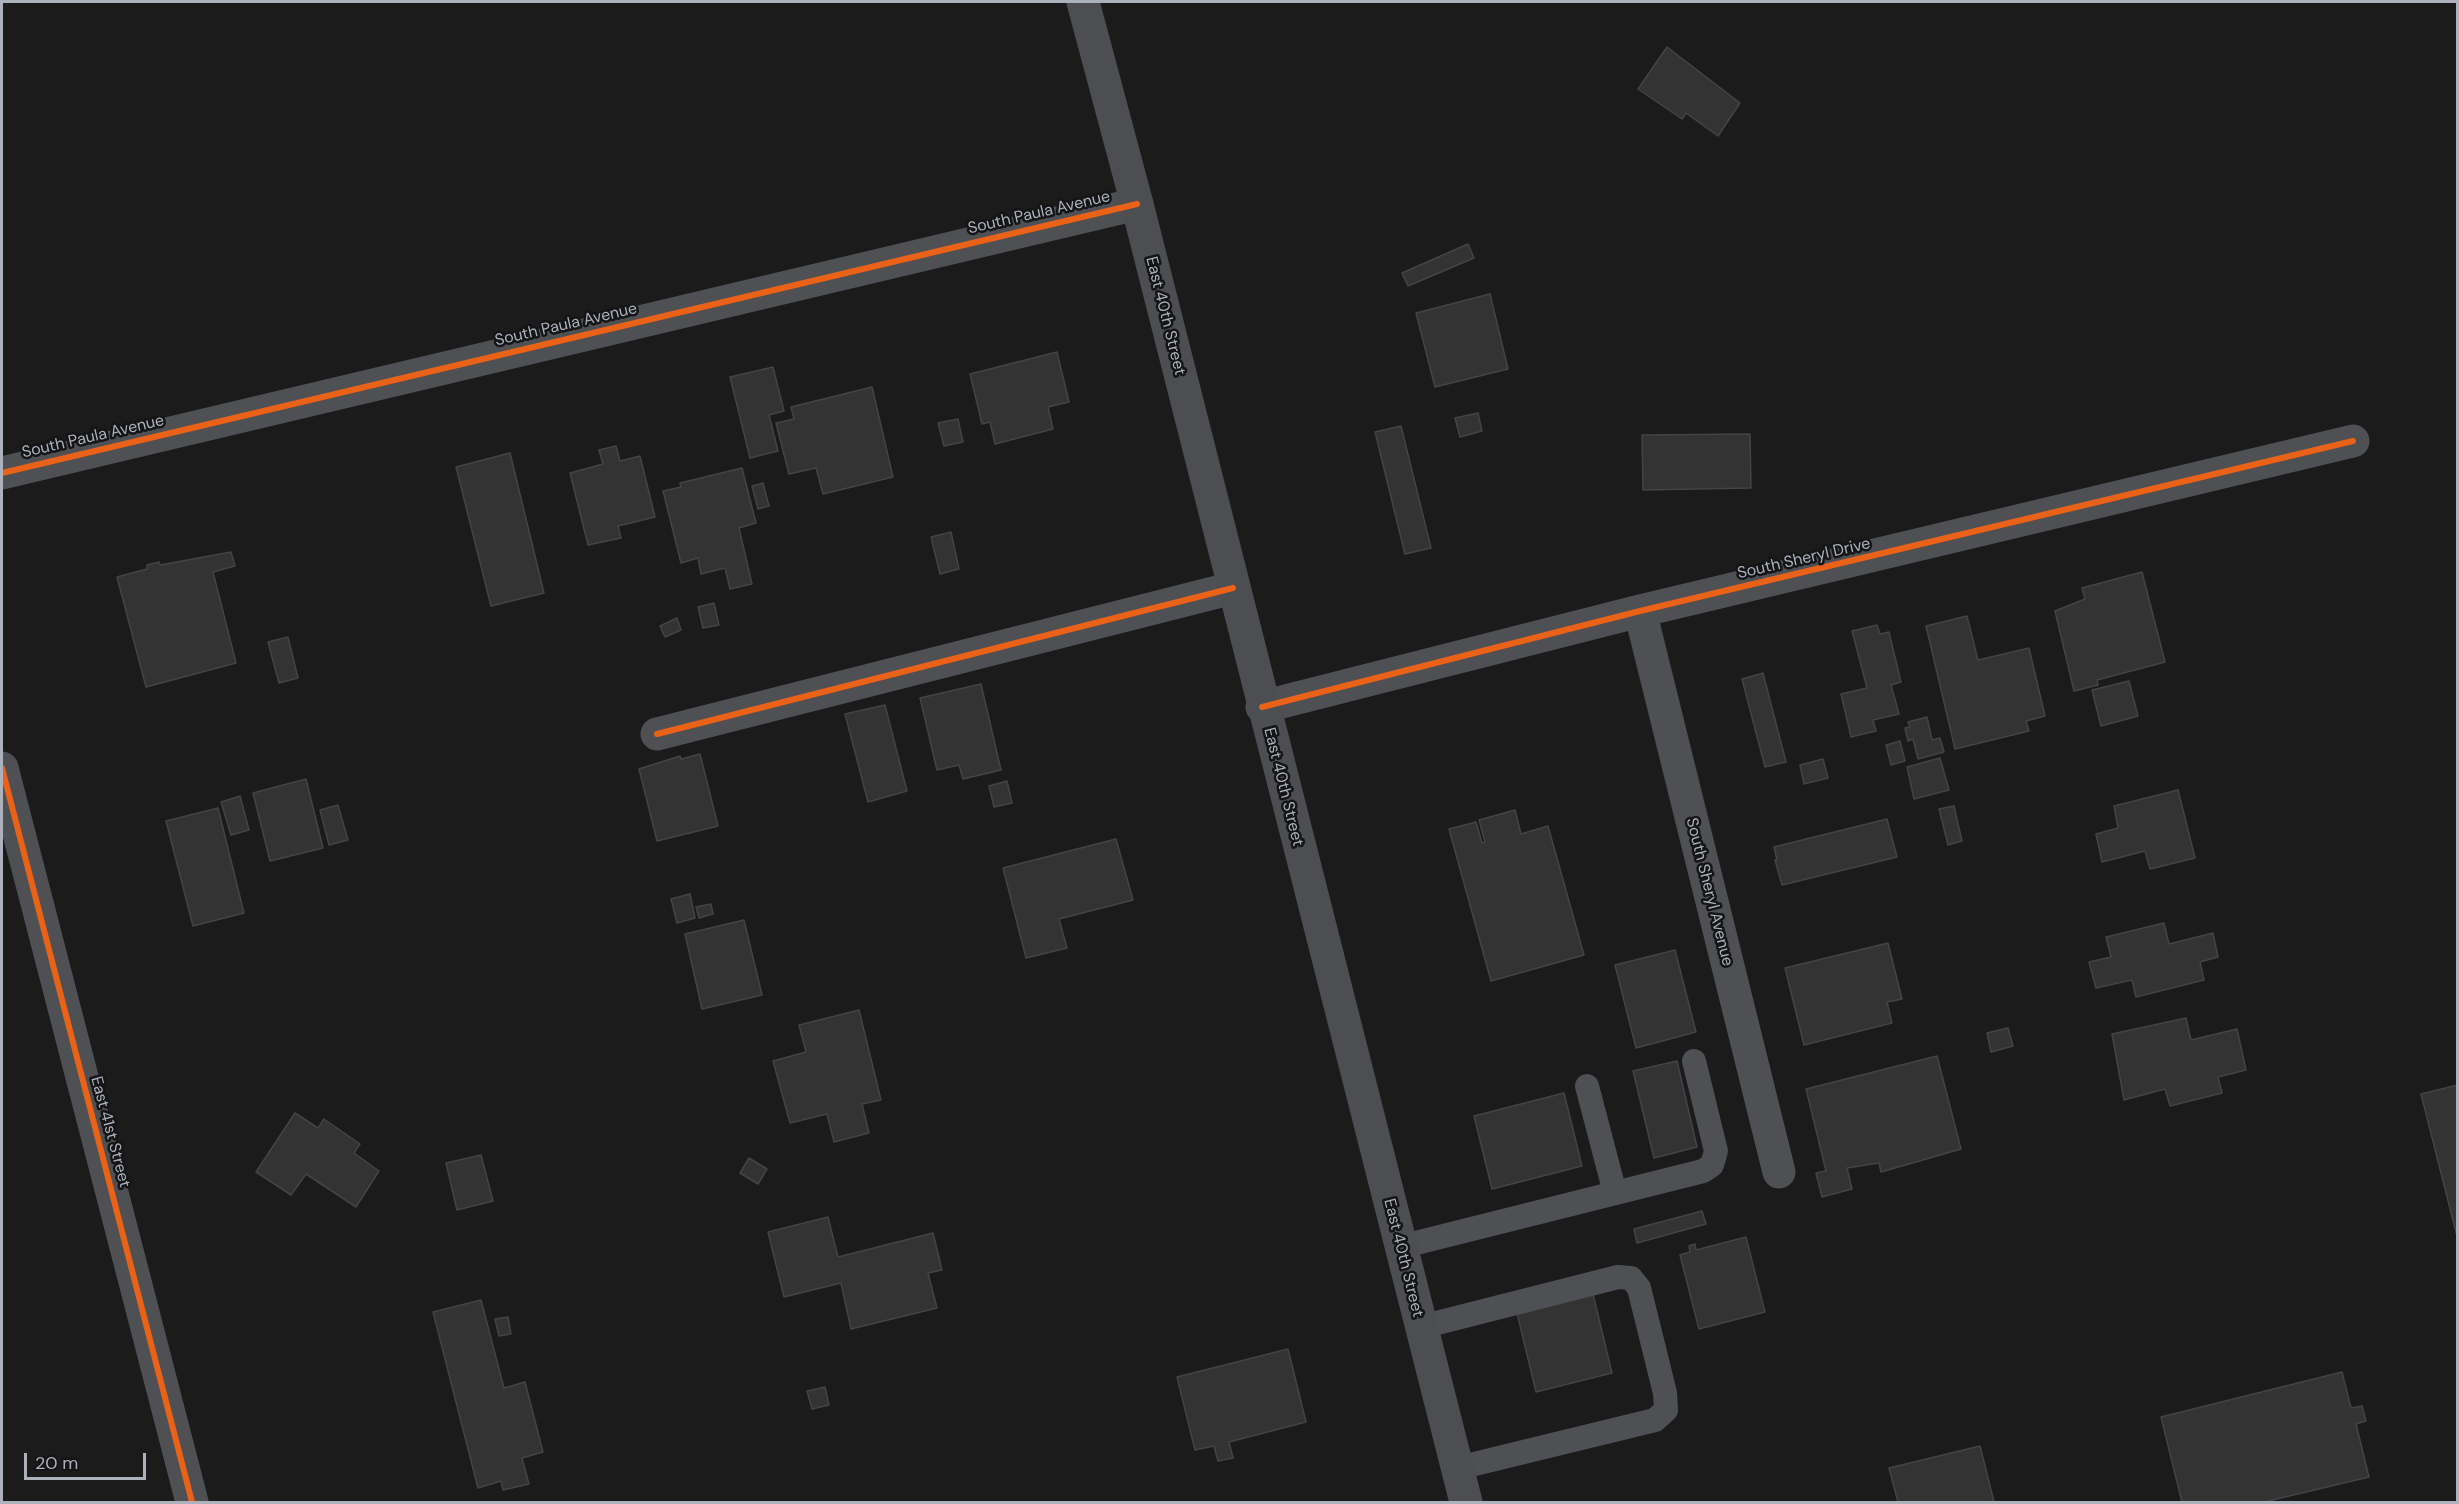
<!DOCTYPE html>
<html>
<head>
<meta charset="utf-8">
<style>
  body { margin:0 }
  #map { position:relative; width:2459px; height:1504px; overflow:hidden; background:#1b1b1b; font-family:"DM Sans",sans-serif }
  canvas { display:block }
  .frame { position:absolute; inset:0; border:3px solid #acb1bc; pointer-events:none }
  .scale { position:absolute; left:24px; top:1453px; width:122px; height:27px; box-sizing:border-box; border:3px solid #acb1bc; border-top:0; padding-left:8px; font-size:18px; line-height:21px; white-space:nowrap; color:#acb1bc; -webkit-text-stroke:4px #151517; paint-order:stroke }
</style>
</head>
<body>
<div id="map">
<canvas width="2459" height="1504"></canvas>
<div class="frame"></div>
<div class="scale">20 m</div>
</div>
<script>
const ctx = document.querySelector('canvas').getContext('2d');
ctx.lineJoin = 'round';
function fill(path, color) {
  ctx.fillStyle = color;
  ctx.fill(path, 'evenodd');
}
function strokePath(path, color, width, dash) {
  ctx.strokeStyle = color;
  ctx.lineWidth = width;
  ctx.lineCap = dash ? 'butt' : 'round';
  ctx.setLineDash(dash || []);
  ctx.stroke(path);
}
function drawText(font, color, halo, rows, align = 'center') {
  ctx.font = font + ' "DM Sans",sans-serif';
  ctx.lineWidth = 5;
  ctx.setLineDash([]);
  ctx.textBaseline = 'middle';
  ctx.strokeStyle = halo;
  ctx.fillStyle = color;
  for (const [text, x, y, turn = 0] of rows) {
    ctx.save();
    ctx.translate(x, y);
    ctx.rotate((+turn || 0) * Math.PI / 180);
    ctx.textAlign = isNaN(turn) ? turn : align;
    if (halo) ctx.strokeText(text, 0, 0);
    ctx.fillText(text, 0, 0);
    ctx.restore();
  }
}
const building = new Path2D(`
  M1667,47L1740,103L1718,136L1686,113L1682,119L1638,89Z
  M1468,244L1474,258L1408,286L1402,273Z
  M1490,294L1508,369L1435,387L1416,313Z
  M1057,352L1069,402L1048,407L1053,429L995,444L990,422L982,424L970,374Z
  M773,367L784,411L769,415L778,451L750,458L730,377Z
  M872,387L893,477L823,494L816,468L789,474L776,423L794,419L791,407Z
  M1478,413L1482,431L1460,437L1455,418Z
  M958,419L963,442L944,446L938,423Z
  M1401,426L1431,548L1405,554L1375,432Z
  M1750,434L1751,488L1643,490L1642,435Z
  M616,446L620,461L640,456L655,517L618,526L621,538L588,545L570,473L603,464L599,450Z
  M510,453L544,593L491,606L456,467Z
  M742,468L756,523L739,528L752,584L730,589L725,568L701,574L698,558L681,563L663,491L681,487L680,483Z
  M763,483L769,506L758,509L752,486Z
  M951,532L959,569L940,574L931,537Z
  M231,552L235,566L213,572L236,663L146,687L117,577L147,569V565L159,562L160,565Z
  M2142,572L2165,662L2097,680L2098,685L2074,691L2055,611L2085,599L2082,588Z
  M714,603L719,625L703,628L698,607Z
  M1967,616L1978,660L2029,648L2045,716L2026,721L2029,731L1955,749L1926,626Z
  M677,618L681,630L665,637L660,626Z
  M1877,625L1880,634L1889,632L1901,682L1891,685L1899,714L1873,720L1876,731L1851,737L1841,694L1867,688L1852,631Z
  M288,637L298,678L279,683L268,642Z
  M1763,673L1786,762L1765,767L1742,679Z
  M2129,681L2138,716L2101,726L2092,690Z
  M981,684L1001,770L963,779L959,765L937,770L920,698Z
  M885,705L907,791L868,802L845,714Z
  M1927,717L1932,740L1940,738L1944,752L1918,759L1913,739L1908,741L1905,728L1910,727L1908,722Z
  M1900,741L1905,761L1891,765L1886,745Z
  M700,754L718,826L657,841L639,769L680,756L681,759Z
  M1940,758L1949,790L1914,799L1907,767Z
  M1823,759L1828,778L1804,784L1800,765Z
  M306,779L323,848L270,861L253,793Z
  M1007,781L1012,803L994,807L989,786Z
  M2178,790L2195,858L2150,869L2145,851L2102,862L2096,834L2118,828L2114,806Z
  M240,796L249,830L231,835L221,802Z
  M338,805L348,840L329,845L320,810Z
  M1954,806L1962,841L1948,845L1939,809Z
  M218,808L244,913L193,926L166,821Z
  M1515,810L1521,834L1548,826L1584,955L1491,981L1449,829L1476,822L1482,843L1485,842L1479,820Z
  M1887,819L1897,857L1782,885L1775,860H1777L1774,847Z
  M1116,839L1133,900L1059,919L1067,948L1026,958L1003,868Z
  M690,894L695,918L677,923L671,899Z
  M711,904L713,914L699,918L696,907Z
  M744,920L762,995L702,1009L685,934Z
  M2164,923L2169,944L2213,933L2218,957L2200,962L2204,980L2136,997L2132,980L2096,988L2089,962L2111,957L2106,937Z
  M1888,943L1902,999L1887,1002L1892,1023L1804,1045L1785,968Z
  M1675,950L1696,1032L1636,1048L1615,965Z
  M859,1010L881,1100L862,1104L869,1133L834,1142L827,1114L790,1123L773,1061L806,1052L799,1025Z
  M2186,1018L2191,1040L2237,1029L2246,1070L2218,1077L2222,1093L2170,1106L2165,1089L2124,1100L2112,1034Z
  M2008,1028L2013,1046L1991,1052L1987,1033Z
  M1937,1056L1961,1149L1881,1172L1879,1163L1847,1168L1852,1189L1822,1197L1816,1173L1826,1171L1806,1089Z
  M1677,1061L1697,1147L1654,1158L1633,1071Z
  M2458,1085V1240L2421,1094Z
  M1564,1093L1582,1166L1492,1189L1474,1116Z
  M295,1113L318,1128L324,1119L360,1144L354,1153L379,1171L356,1207L306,1174L291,1195L256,1172Z
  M481,1155L493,1201L457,1210L446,1163Z
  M749,1158L767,1169L758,1184L740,1173Z
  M1702,1211L1706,1224L1637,1243L1634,1229Z
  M828,1217L838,1257L933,1233L942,1270L928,1273L937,1308L851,1329L841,1283L784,1297L768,1232Z
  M1746,1237L1765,1312L1699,1329L1680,1255L1690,1252L1689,1246L1695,1244L1696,1250Z
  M1593,1294L1612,1373L1536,1392L1517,1313Z
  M481,1300L504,1388L525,1382L543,1452L522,1458L529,1484L503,1490L501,1481L478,1488L433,1312Z
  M508,1317L511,1334L499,1336L495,1319Z
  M1288,1349L1306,1422L1229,1442L1233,1458L1218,1461L1214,1446L1195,1450L1177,1377Z
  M2342,1372L2351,1408L2362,1406L2366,1421L2356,1424L2369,1477L2264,1502H2182L2161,1417Z
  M825,1387L829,1405L812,1409L807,1391Z
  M1980,1446L1994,1502H1898L1889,1468Z`);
const service = new Path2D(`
  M1587,1086L1615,1193
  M1400,1247L1703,1171L1712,1165L1716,1151L1694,1061
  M1421,1327L1618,1277L1631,1278L1639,1288L1665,1393L1666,1410L1655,1420L1458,1468`);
const minor = new Path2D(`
  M2,473L1137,204
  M1640,611L1779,1172
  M1262,707L1640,611L2353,441
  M657,734L1233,588
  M2,768L192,1502`);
const secondary = new Path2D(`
  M1083,2L1137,204L1466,1502`);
const cycleway = new Path2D(`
  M2,473L1137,204
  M1262,707L1640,611L2353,441
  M657,734L1233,588
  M2,768L192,1502`);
const streetNames = [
  ["South Paula Avenue",1039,213,-13],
  ["East 40th Street",1165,316,76],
  ["South Paula Avenue",566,325,-13],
  ["South Paula Avenue",93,437,-13],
  ["South Sheryl Drive",1804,559,-13],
  ["East 40th Street",1283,787,76],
  ["South Sheryl Avenue",1709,892,76],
  ["East 41st Street",110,1132,75],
  ["East 40th Street",1403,1258,76]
];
fill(building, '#333');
strokePath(building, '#434447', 1.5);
strokePath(service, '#4f5054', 24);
strokePath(minor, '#4f5054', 33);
strokePath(secondary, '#4d4e52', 33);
strokePath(cycleway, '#ea6118', 6);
drawText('16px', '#acb1bc', '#151517', streetNames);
</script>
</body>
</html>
